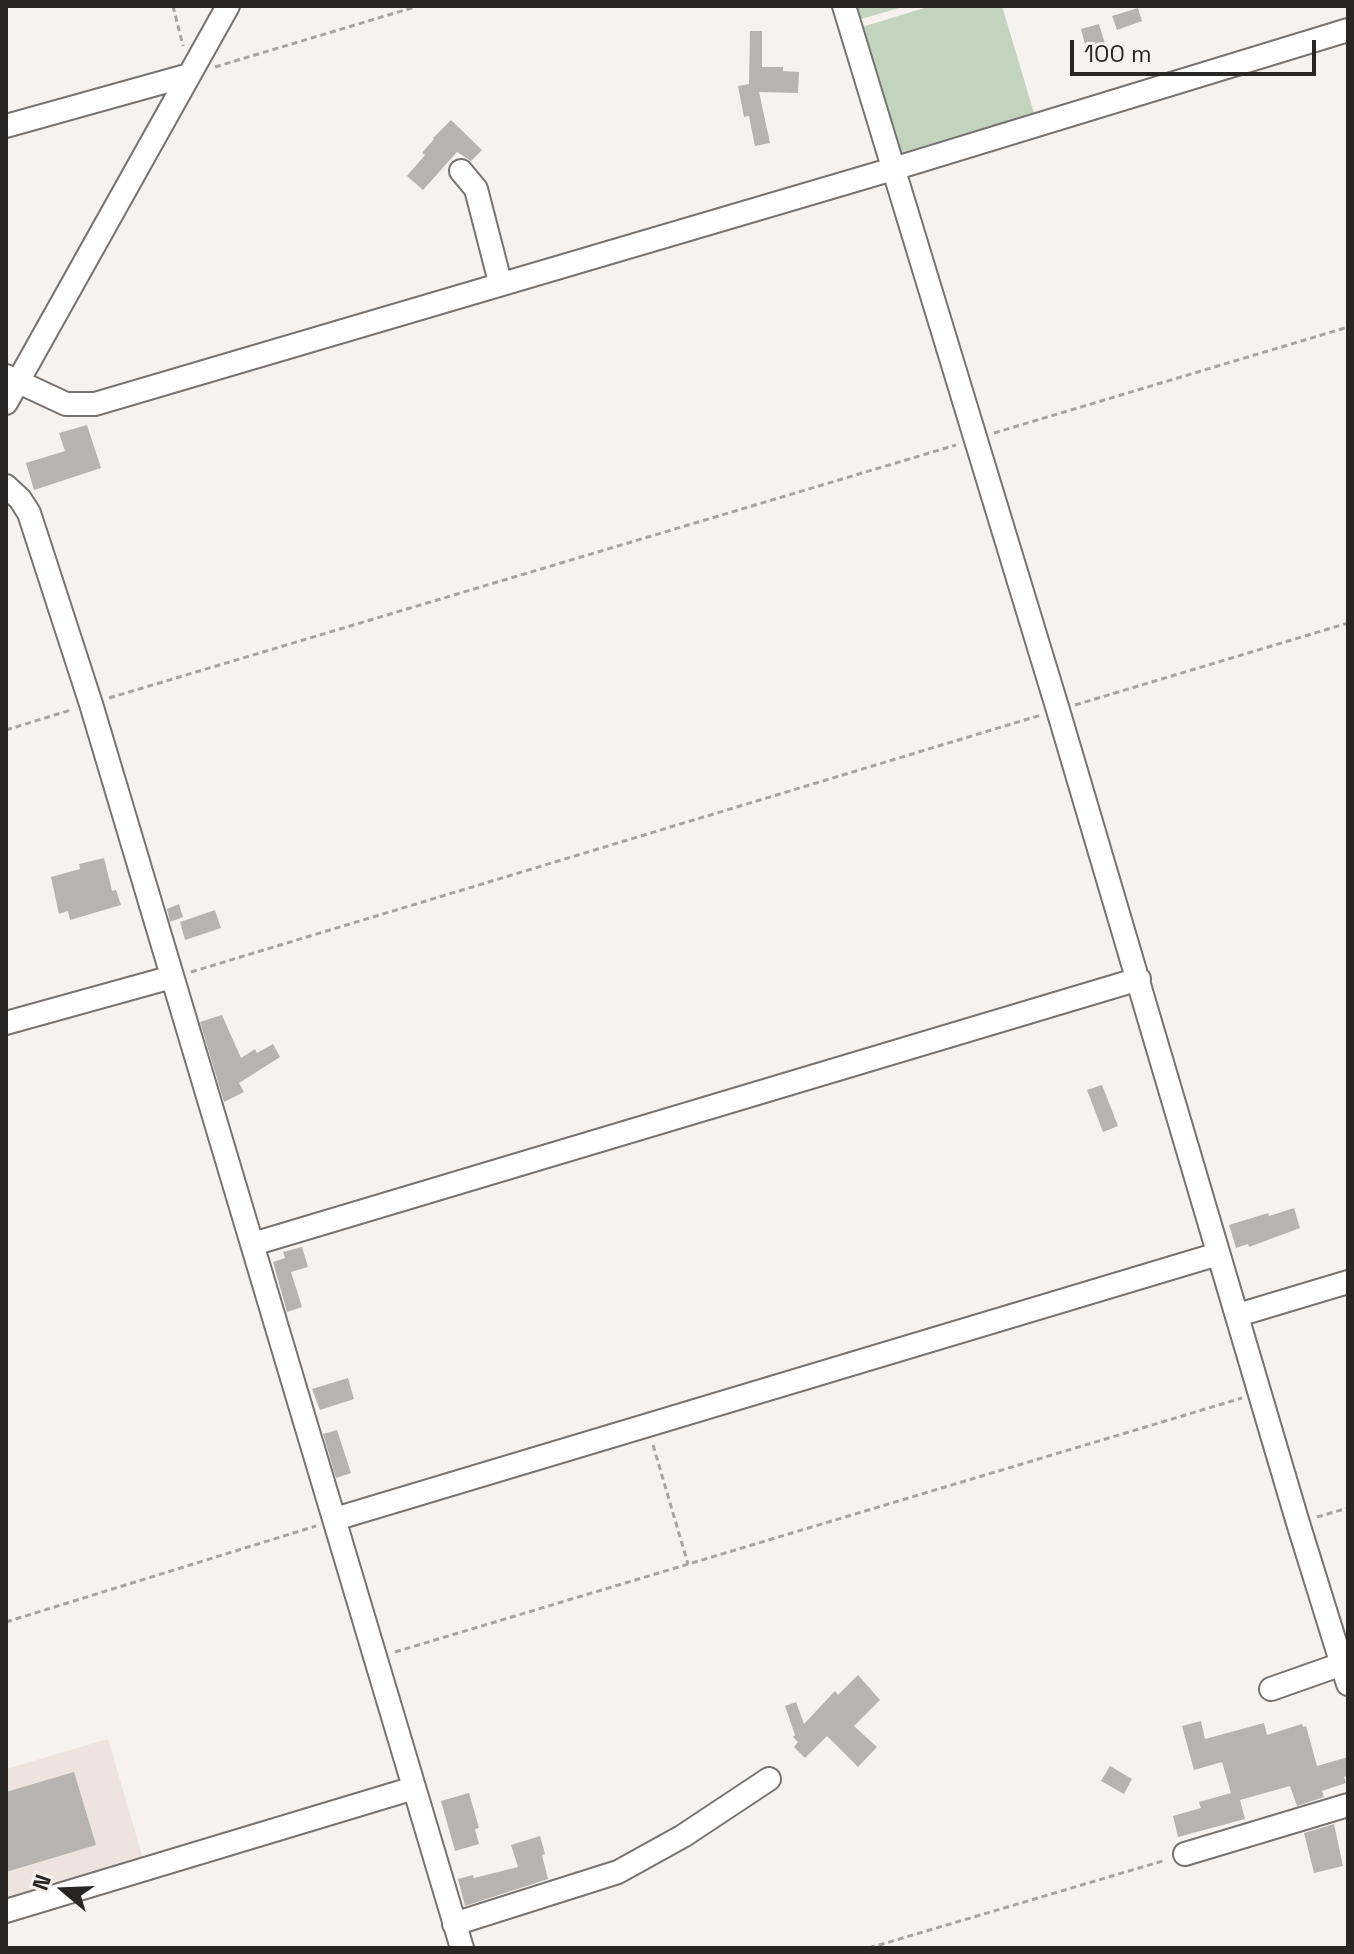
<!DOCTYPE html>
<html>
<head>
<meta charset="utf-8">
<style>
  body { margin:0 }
  #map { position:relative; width:1354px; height:1954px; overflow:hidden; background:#f5f2f0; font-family:"Space Grotesk",sans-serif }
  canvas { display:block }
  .frame { position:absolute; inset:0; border:8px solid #272625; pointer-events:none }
  .north { position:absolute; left:24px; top:1850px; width:80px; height:80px; -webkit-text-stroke:6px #f5f2f0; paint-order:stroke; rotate:289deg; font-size:22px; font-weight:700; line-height:32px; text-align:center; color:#272625 }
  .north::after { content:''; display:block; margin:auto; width:28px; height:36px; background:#272625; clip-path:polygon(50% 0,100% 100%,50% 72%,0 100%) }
  .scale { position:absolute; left:1070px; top:40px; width:246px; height:36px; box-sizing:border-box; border:4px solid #272625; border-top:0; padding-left:10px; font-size:24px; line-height:28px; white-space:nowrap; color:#272625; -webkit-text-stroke:6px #f5f2f0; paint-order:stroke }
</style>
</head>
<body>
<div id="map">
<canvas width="1354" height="1954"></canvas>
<div class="frame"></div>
<div class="north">N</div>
<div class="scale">100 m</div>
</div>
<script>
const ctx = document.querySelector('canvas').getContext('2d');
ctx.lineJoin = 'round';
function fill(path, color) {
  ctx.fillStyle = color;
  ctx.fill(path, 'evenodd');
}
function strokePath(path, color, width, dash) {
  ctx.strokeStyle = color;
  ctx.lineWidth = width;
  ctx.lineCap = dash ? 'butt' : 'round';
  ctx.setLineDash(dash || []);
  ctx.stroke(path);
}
const built = new Path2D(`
  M108,1739L144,1862L6,1903V1769Z`);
const green = new Path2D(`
  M857,6H906L861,19Z
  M931,6H1002L1034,113L900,153L862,27Z`);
const building = new Path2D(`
  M1138,8L1142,21L1117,30L1112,16Z
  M1099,24L1106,47L1087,52L1081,29Z
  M750,31H762V67H783V71L799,72L798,93L759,92L770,143L755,146L749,116L744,117L738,86L749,84Z
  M451,120L482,150L471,161L457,152L423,190L407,176L425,155L422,153L434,139L433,138Z
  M87,425L101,468L34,490L26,463L65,451L59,433Z
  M104,858L112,891L116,890L121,905L70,920L68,911L59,914L51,877L80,869L79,864Z
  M179,904L183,917L170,922L167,909Z
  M215,910L221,928L185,940L180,922Z
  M222,1015L241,1058L255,1049L257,1053L273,1044L280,1057L239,1083L244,1092L224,1102L200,1022Z
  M1102,1085L1118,1126L1103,1132L1087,1090Z
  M1294,1208L1300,1228L1249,1247L1248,1244L1236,1248L1229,1225L1268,1213L1269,1216Z
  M302,1247L308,1267L291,1272L302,1307L287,1312L273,1262L285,1258L283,1252Z
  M348,1378L354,1399L320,1410L312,1389Z
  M337,1430L351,1473L336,1478L323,1434Z
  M858,1675L880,1700L854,1726L877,1747L858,1767L827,1736L805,1758L794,1747L798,1742L793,1737L795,1735L785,1706L796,1702L804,1724L835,1691L838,1695Z
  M1201,1721L1205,1739L1264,1723L1267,1735L1302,1724L1303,1727L1306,1726L1317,1766L1348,1757V1775L1344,1777L1346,1783L1322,1791L1324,1797L1297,1806L1290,1786L1240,1800L1245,1819L1178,1837L1173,1816L1201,1808L1199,1802L1231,1793L1222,1762L1194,1770L1182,1726Z
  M1110,1766L1132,1779L1124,1794L1101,1781Z
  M74,1772L96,1845L6,1872V1792Z
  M469,1793L479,1828L475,1829L479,1844L455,1851L441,1801Z
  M1334,1824L1343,1866L1314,1873L1304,1833Z
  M540,1836L545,1854L542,1855L548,1879L465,1906L458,1879L473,1875L474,1878L518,1867L511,1845Z`);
const path = new Path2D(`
  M173,6L183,46
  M215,67L418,6
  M994,433L1348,327
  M109,698L956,445
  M1075,705L1348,623
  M6,730L71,710
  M191,972L1041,715
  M653,1445L688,1564
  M1317,1517L1348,1508
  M6,1622L316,1526
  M395,1652L1242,1398
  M869,1948L1166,1860`);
const minor = new Path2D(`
  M844,6L1058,710L1298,1523L1348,1684
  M6,126L189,75
  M461,171L476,189L500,282
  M6,376L66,404H95L893,169L1348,30
  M6,403L228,6
  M6,486L20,499L29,513L91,704L462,1948
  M6,1023L172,977
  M253,1244L1139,979
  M1238,1315L1348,1282
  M335,1519L1218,1254
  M1271,1689L1342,1664
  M1185,1854L1348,1805
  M6,1911L414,1788
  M454,1924L618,1872L683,1836L769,1779`);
fill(built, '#eee4dd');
fill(green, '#c2d4bd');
fill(building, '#b6b3b1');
strokePath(minor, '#767371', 26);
strokePath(path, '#a7a4a3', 3, [6, 4]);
strokePath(minor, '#fff', 22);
</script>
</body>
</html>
